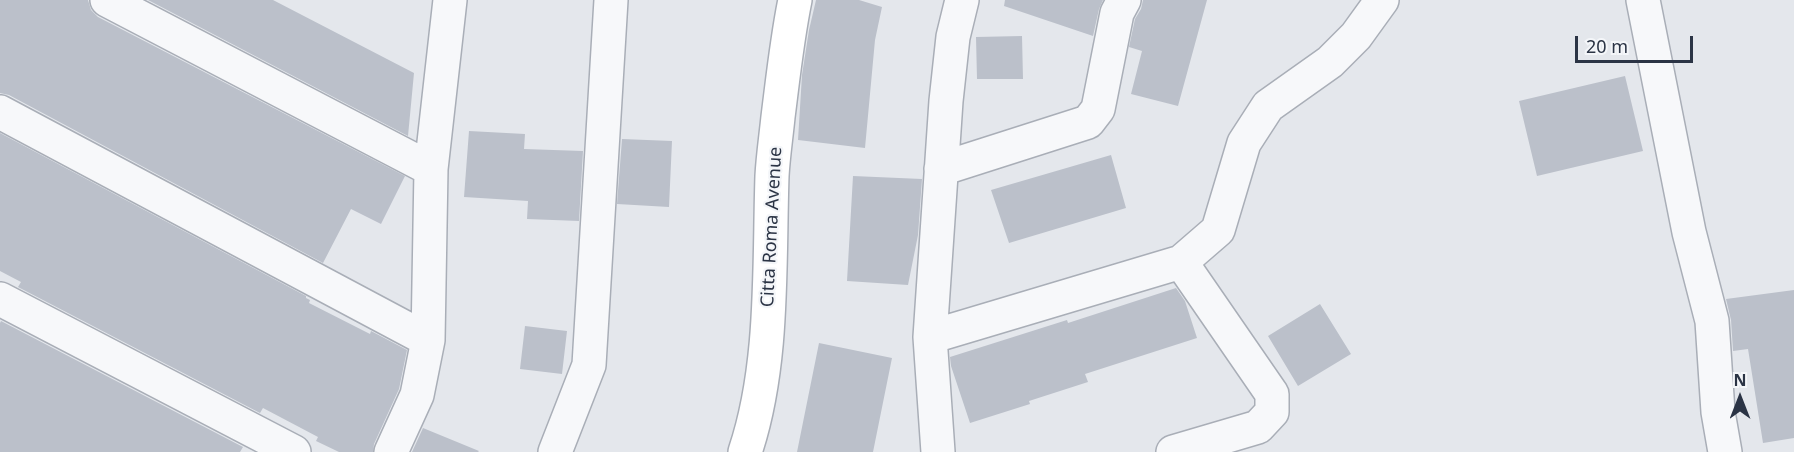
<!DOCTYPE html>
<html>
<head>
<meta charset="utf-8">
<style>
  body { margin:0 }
  #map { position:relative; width:1794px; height:452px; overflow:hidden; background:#e4e7ec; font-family:"Noto Sans",sans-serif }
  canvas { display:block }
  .north { position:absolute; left:1710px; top:368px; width:60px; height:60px; -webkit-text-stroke:4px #f4f6f9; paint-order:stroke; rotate:0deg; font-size:16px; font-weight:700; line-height:24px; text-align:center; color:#2b3445 }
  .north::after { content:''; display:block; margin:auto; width:21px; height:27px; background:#2b3445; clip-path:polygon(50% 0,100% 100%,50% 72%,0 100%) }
  .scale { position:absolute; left:1575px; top:36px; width:118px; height:27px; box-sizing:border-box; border:3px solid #2b3445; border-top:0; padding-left:8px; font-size:18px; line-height:21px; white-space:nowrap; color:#2b3445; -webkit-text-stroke:4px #f4f6f9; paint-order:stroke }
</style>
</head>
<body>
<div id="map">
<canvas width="1794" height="452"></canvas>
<div class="north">N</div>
<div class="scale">20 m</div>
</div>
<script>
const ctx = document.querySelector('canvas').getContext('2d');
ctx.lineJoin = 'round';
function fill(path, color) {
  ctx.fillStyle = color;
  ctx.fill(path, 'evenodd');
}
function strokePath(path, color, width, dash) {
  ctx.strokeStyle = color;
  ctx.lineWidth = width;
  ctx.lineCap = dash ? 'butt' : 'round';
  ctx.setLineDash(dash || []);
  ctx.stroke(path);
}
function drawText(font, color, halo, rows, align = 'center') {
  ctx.font = font + ' "Noto Sans",sans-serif';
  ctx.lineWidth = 4.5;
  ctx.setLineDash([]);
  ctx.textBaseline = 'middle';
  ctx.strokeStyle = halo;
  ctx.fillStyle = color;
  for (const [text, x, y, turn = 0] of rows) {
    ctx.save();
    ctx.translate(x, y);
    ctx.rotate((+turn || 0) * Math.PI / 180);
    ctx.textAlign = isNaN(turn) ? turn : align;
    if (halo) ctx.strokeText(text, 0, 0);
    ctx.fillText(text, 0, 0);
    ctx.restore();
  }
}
const building = new Path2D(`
  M0,0H88L91,10L98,17L405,176L381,224L351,209L323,263L9,95L0,93Z
  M148,0H273L414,73L408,136Z
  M816,0H859L882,7L875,40L865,148L798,140L802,75L809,30Z
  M1005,0H1103L1099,9L1093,36L1004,6Z
  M1143,0H1207L1178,106L1131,94L1142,51L1129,47L1135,19L1141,9Z
  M1022,36L1023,79H977L976,37Z
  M1625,76L1643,151L1537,176L1519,101Z
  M469,131L525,134L524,149L583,151L579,221L527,219L528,201L464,197Z
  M0,133L306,296V298L310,300L309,303L370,334L371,331L407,350L399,389L374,444L373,452H339L316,441L318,437L263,408L260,413L18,287L21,282L0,271Z
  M622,139L672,141L669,207L617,204Z
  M1111,155L1126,208L1009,243L991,190Z
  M853,176L922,179L918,235L908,285L847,281Z
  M1176,288L1185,301L1197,338L1085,374L1088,382L1029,401L1030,404L970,423L951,366L950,357L1067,320L1068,323Z
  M1794,290V438L1763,443L1748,349L1733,351L1731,320L1726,299Z
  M1320,304L1351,354L1298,386L1268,336Z
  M1,321L243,447L240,452H0V323Z
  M525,326L567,331L562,374L520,369Z
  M819,343L892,358L873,452H797Z
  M423,428L479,451L478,452H412Z`);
const street = new Path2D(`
  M107,0L431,169
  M1643,0L1689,232L1712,321L1718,412L1725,452
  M0,112L428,340
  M941,169L1088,122L1098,109L1117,13L1124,0
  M0,299L294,452
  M930,337L1181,262L1218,230L1244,143L1268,106L1330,62L1356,36L1382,0
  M391,452L417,395L428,340L431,169L450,0
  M555,452L589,365L611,0
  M938,452L930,337L946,101L953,37L962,0
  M1173,452L1258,427L1272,412V394L1181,262`);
const secondary = new Path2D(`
  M745,452C774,366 769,267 772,176C773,157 776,137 778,117C783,78 787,39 795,0`);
const streetNames = [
  ["Citta Roma Avenue",772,227,-87]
];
fill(building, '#bbc0ca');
strokePath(street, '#a9aeb7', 36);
strokePath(secondary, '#a9aeb7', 36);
strokePath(street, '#f7f8fa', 33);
strokePath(secondary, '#fff', 33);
drawText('18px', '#2b3445', '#f4f6f9', streetNames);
</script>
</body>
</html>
